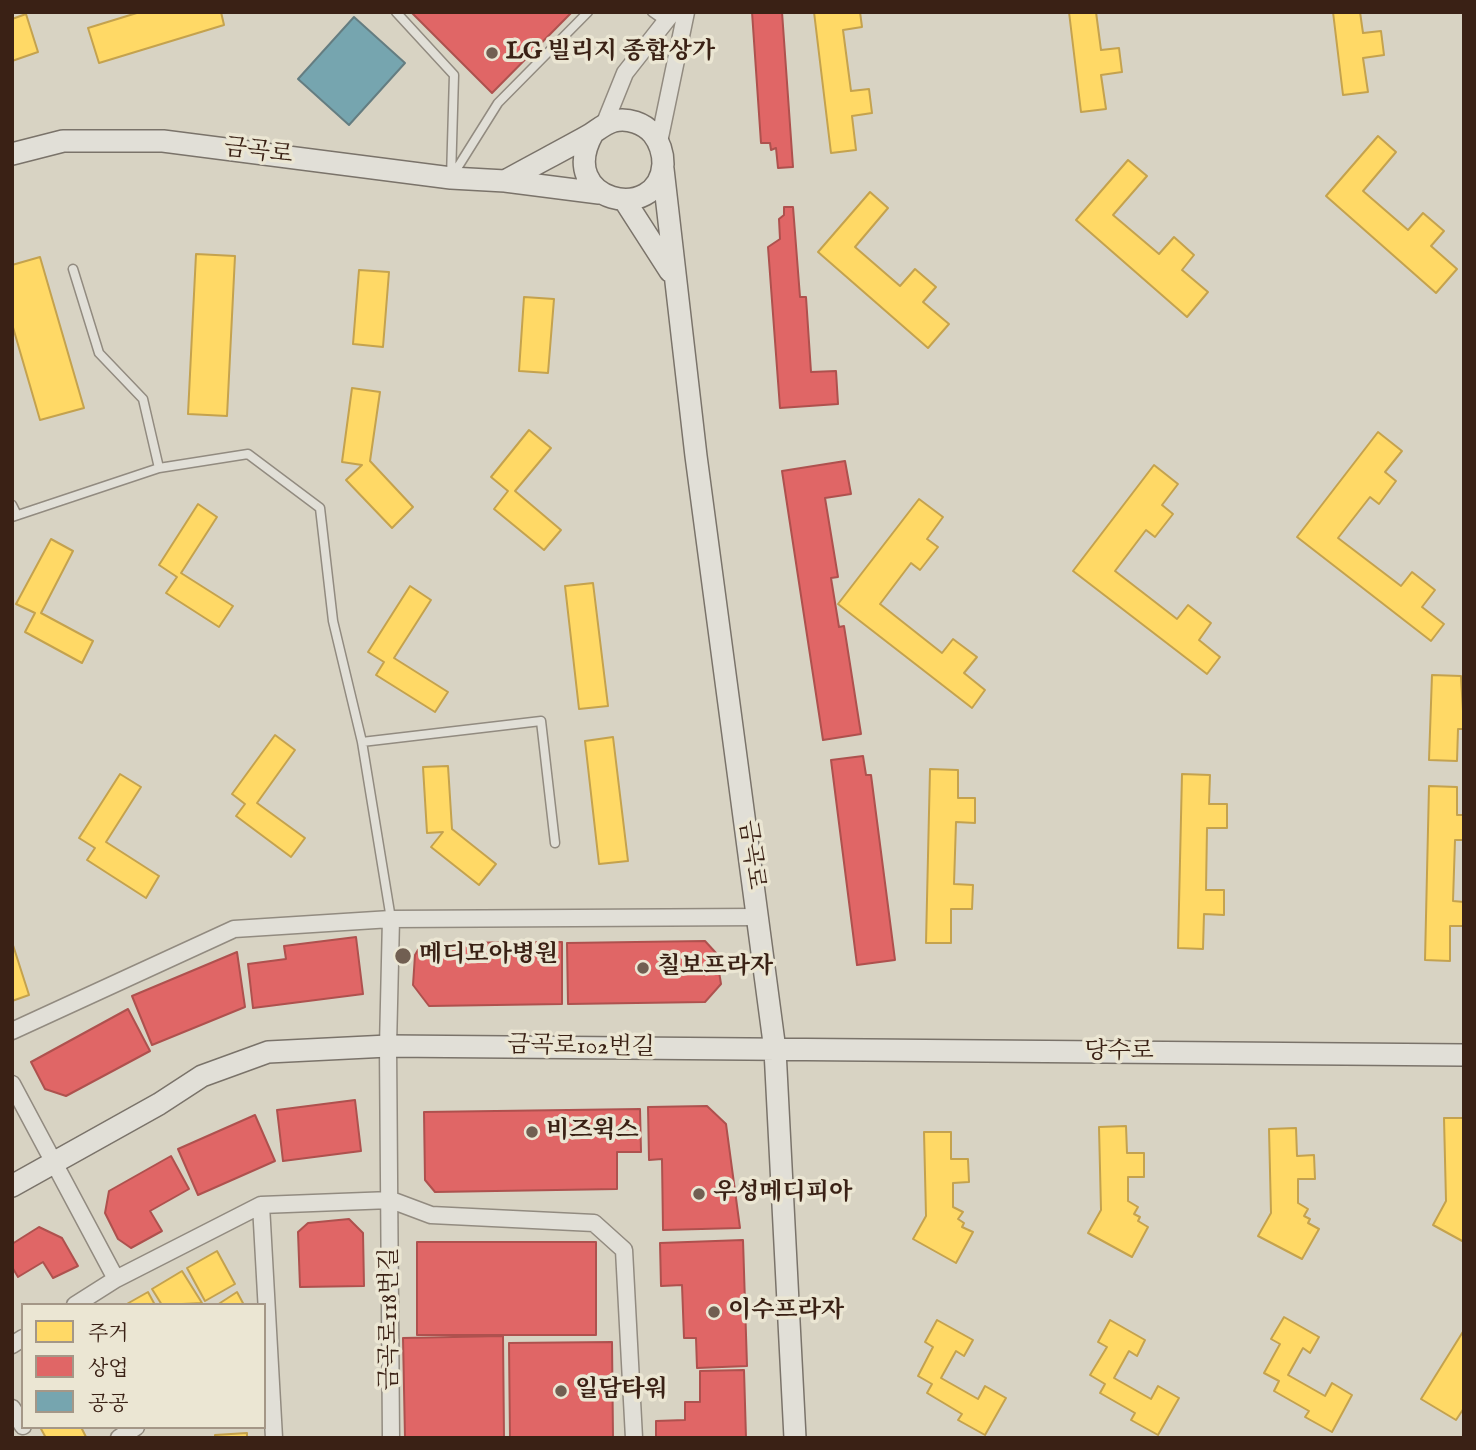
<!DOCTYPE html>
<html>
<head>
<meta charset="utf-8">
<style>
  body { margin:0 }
  #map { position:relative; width:1476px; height:1450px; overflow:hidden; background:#d8d3c3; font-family:"IM FELL English","Noto Serif KR",serif }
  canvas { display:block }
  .frame { position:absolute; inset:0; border:14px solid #3a2115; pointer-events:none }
  .legend { position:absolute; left:21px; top:1303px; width:245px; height:126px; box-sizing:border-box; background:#ebe6d3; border:2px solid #a49787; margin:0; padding:9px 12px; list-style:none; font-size:21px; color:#3a2115 }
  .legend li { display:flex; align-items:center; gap:14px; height:35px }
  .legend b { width:35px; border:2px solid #a49787 }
</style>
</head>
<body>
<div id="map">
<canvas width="1476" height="1450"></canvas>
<div class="frame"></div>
<ul class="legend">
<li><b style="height:19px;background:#ffd966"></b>주거</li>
<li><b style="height:19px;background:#e06666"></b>상업</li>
<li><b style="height:19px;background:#76a5af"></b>공공</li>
</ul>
</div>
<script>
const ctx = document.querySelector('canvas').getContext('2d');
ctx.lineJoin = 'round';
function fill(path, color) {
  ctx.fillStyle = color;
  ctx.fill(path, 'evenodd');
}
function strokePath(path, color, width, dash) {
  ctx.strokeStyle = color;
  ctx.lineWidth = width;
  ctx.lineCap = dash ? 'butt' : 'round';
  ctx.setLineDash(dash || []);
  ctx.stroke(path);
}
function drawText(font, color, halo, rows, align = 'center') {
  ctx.font = font + ' "IM FELL English","Noto Serif KR",serif';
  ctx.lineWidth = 7;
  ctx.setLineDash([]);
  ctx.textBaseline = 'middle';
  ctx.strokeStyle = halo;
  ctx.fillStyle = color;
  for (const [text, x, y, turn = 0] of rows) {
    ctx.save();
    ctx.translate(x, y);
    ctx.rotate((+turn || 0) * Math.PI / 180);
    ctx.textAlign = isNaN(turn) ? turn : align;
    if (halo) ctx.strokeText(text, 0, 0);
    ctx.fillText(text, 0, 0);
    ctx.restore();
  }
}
const homes = new Path2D(`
  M140,12H221L224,25L99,63L88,28Z
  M814,12H860L862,27L843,30L851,91L869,89L872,113L852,116L856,150L831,153Z
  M1069,12H1096L1101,50L1119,48L1122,72L1101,75L1106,109L1081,112Z
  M1333,12H1360L1363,33L1381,31L1384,55L1363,58L1368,92L1343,95Z
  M26,14L38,52L12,61V19Z
  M1378,136L1396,152L1363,191L1408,230L1423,213L1444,231L1431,246L1457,269L1436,293L1326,196Z
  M1128,160L1147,176L1113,215L1159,254L1174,237L1194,255L1182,270L1208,292L1187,317L1076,220Z
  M870,192L888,208L855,247L900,286L915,269L936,287L923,302L949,324L928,348L818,252Z
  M196,254L235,256L227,416L188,414Z
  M40,257L84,408L40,420L12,324V265Z
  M359,270L389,272L383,347L353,344Z
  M524,297L554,299L548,373L519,371Z
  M352,388L380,392L370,461L413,507L392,528L346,480L362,465L342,462Z
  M529,430L551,448L515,491L561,530L544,550L494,509L508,491L491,477Z
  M1378,432L1402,451L1385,472L1396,481L1379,504L1370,497L1338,538L1401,586L1412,572L1435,590L1422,607L1444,624L1431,641L1297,537Z
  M1154,465L1178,484L1162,505L1173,514L1155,537L1146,530L1115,571L1177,619L1188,605L1211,623L1199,640L1220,657L1207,674L1073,571Z
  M919,499L943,517L927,539L938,547L920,570L911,563L880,604L942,653L953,639L977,657L964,673L985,690L972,708L838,604Z
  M198,504L217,517L181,573L233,606L219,627L166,593L177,577L159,565Z
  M51,539L73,551L41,613L93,641L82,663L25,632L35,613L16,604Z
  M593,583L608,706L579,709L565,586Z
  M410,586L431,600L394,658L448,692L435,712L376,675L384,662L368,652Z
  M1432,675L1461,676L1464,729H1458L1457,761L1429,760Z
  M275,735L295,750L257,803L305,838L291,857L236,816L245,804L232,794Z
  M613,737L628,861L599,864L585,741Z
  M448,766L452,829L496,864L479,885L431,847L443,832L427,833L423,767Z
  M930,769L958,770V798H975V823L956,822L954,884L973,885L972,909H951V943H926Z
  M120,774L141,787L106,842L159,876L146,898L87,860L95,848L79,838Z
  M1182,774L1210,775L1209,804H1227V828H1207L1206,890H1224V915L1204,914L1203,949L1178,948Z
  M1429,786L1457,787V815H1464V840H1455L1453,901L1464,902V926H1450V961L1425,960Z
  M12,942L29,995L12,1001Z
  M1444,1118H1464V1242L1433,1225L1446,1201Z
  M1126,1126L1127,1153H1144V1177H1128V1201L1138,1207L1134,1214L1140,1217L1138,1221L1148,1227L1132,1257L1088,1233L1101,1210L1099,1127Z
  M1296,1128L1297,1156L1314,1155L1315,1179H1298V1203L1308,1209L1304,1216L1310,1219L1308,1223L1319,1229L1302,1259L1258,1236L1271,1213L1269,1129Z
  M924,1132H951V1159H968L969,1182L953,1183V1207L963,1212L958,1219L964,1223L962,1227L973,1232L956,1263L913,1239L926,1216Z
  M217,1251L235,1284L205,1301L187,1268Z
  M182,1271L202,1303L162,1305L152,1289Z
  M148,1292L155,1305H125Z
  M237,1292L244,1305H217Z
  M1284,1317L1319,1337L1310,1353L1303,1348L1288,1375L1325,1396L1332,1383L1352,1395L1332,1432L1305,1417L1309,1411L1274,1391L1279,1381L1264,1373L1280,1344L1271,1339Z
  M937,1320L973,1340L964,1356L956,1351L941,1378L978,1399L985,1386L1006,1398L985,1435L958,1420L962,1414L927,1393L932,1384L918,1376L933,1347L925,1342Z
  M1110,1320L1145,1340L1137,1356L1129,1351L1114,1378L1151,1399L1158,1386L1179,1398L1158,1435L1131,1420L1135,1413L1100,1393L1105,1384L1090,1375L1107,1347L1098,1342Z
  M1464,1330V1408L1456,1420L1421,1399Z
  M40,1427H81L86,1437L46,1438Z
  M247,1433V1438H215V1435Z`);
const shops = new Path2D(`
  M411,12H572L492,93Z
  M752,12H782L793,167L778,168L776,148L771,150L770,143H761Z
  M784,207H793L800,297H806L811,372L836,371L838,404L780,408L768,247L780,239L779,219L784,215Z
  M845,461L851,494L825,498L838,577L831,578L839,627L844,626L861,734L823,740L782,471Z
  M863,756L866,775H871L895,960L857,965L831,760Z
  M356,937L363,994L253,1008L248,964L286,959L284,946Z
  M705,941L716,953L721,984L705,1002L568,1004L567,943Z
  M562,942V1004L429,1006L413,985L415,955L422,943Z
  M237,952L245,1007L152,1045L132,996Z
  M128,1009L150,1051L66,1096L45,1089L31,1062Z
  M355,1100L361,1151L283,1161L277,1110Z
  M707,1106L726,1124L740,1228L663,1230L662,1159L649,1160L648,1107Z
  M640,1109L641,1152H617V1189L435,1192L425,1180L424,1112Z
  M255,1115L275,1161L198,1195L178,1149Z
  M171,1156L189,1189L150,1211L162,1231L131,1248L118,1239L105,1213L109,1191Z
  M349,1219L363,1233L364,1286L300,1287L298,1232L308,1223Z
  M39,1227L62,1238L78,1266L53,1278L43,1262L18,1277L12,1267V1244Z
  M743,1240L747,1366L697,1368L696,1338H684L682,1285L661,1286L660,1243Z
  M417,1242H596V1335H417Z
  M503,1336L504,1438H405L403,1338Z
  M612,1342L613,1438H510L509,1343Z
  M744,1370L746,1438H656V1421L685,1420V1402H700V1371Z`);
const public = new Path2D(`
  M354,17L405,63L349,125L298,79Z`);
const lane = new Path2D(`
  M396,12L454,75L451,178L498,103L588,12
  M652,12L665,21
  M73,269L99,353L143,399L159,468
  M12,505L17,515
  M12,517L159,468L248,454L320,508L333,621L362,742L391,919
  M362,742L541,721L555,843`);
const street = new Path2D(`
  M604,125L625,73L673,12
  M659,142L686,12
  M391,919L388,1046L391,1438
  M12,1031L234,929L391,919L759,917
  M12,1084L116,1279
  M261,1205L274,1438
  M75,1305L116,1279L261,1205L391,1200L431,1215L594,1223L624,1250L634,1438
  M12,1345L23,1338
  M12,1408L23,1426
  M119,1438L136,1427`);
const secondary = new Path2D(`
  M12,154L63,141H163L451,178L505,181L599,193
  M663,169L696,456L775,1050L795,1438
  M505,181C532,166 559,152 586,137C596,132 603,124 614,121C628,118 644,123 653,134C660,143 663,153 663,164C659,225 554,202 593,133
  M625,201L670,271
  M12,1186L159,1104L202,1076L268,1052L388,1046L1464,1055`);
const markers = [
  [492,53,7,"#715f52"],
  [403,956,9,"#715f52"],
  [643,968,7,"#715f52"],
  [532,1132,7,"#715f52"],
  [699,1194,7,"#715f52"],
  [714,1312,7,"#715f52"],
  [561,1391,7,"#715f52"]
];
const poiNames = [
  ["LG 빌리지 종합상가",506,53],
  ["메디모아병원",419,956],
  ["칠보프라자",657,968],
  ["비즈윅스",546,1132],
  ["우성메디피아",713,1194],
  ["이수프라자",728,1312],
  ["일담타워",575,1391]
];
const streetNames = [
  ["금곡로",258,153,7],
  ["금곡로",750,855,82],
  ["금곡로102번길",581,1048,1],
  ["당수로",1119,1053],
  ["금곡로118번길",391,1319,-90]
];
fill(homes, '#ffd966');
strokePath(homes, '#c4a24e', 2);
fill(shops, '#e06666');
strokePath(shops, '#ae514e', 2);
fill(public, '#76a5af');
strokePath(public, '#647d81', 2);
strokePath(lane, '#928b80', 11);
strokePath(street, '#928b80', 19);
strokePath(secondary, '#7a736a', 24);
strokePath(lane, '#e1dfd7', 8);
strokePath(street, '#e1dfd7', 16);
strokePath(secondary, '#e1dfd7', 21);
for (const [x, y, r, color] of markers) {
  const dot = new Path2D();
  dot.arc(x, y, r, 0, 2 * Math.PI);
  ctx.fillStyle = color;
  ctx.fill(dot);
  strokePath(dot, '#ebe6d3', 2.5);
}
drawText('bold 24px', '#3a2115', '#ebe6d3', poiNames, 'left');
drawText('24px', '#3a2115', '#ebe6d3', streetNames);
</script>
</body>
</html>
